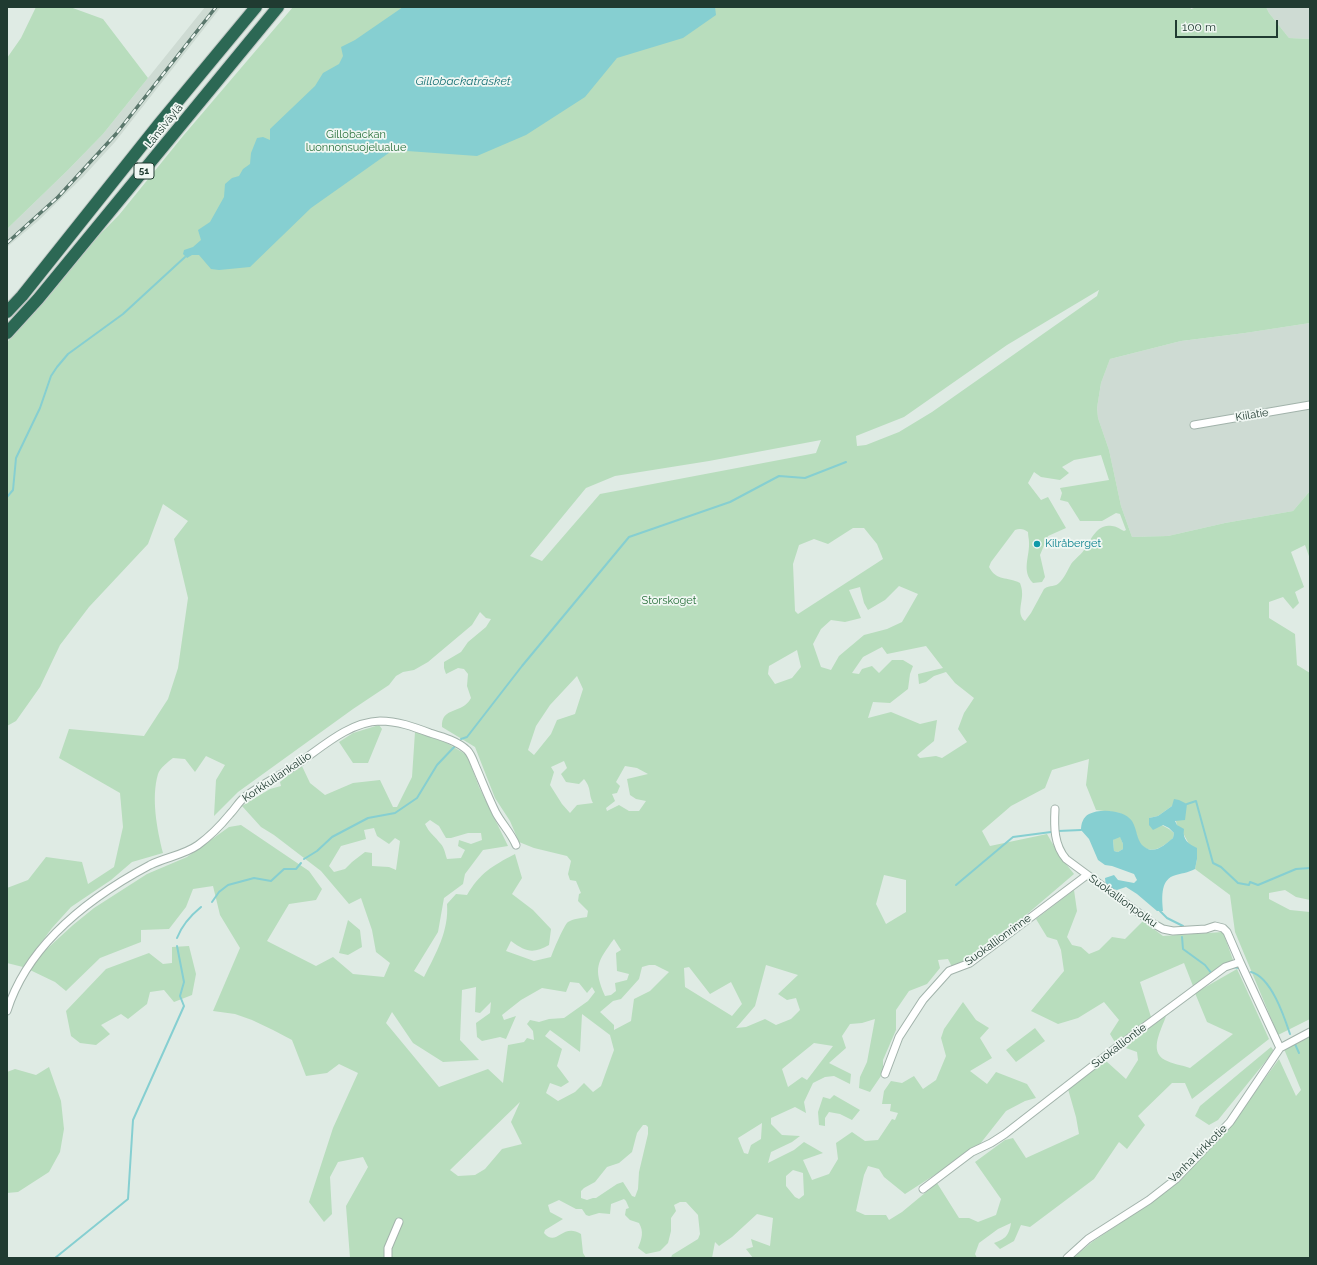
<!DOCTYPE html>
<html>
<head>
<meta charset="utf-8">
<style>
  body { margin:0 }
  #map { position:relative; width:1317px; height:1265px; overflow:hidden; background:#dfebe4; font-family:Raleway,sans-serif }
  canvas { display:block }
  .frame { position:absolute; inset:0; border:8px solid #203b31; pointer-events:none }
  .scale { position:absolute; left:1175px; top:20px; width:103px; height:18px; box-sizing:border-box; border:2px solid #203b31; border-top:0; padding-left:5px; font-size:12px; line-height:14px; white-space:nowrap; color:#203b31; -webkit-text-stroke:3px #f0f7f3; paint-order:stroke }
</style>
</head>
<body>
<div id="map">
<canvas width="1317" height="1265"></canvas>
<div class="frame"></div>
<div class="scale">100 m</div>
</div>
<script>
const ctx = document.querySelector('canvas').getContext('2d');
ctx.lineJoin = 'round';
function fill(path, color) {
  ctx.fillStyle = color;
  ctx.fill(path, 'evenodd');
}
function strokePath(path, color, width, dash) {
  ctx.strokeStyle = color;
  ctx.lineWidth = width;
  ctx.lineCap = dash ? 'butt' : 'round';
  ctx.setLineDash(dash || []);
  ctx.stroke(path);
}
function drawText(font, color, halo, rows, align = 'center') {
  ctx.font = font + ' Raleway,sans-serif';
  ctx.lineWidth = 3.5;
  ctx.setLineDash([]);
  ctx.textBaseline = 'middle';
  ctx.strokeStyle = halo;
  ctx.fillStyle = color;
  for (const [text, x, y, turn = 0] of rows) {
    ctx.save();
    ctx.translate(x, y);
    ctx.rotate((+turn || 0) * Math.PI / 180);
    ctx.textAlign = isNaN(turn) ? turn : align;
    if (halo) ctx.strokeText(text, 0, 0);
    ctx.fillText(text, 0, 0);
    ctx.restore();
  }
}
const built = new Path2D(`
  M205,7H221L115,142L83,177L38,221L7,247V229L68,170L103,134Z
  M1266,7H1310V39L1289,38L1269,13Z
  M1310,323V491L1293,511L1225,523L1168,536L1132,537L1121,506L1109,450L1098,418L1097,408L1101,383L1110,359L1181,341L1245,333Z`);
const green = new Path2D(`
  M36,7H70L103,19L148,78L103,134L68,170L7,229V58L21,38Z
  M293,7H1190L1191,9L1197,7H1266L1269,13L1289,38L1310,39V323L1245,333L1181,341L1110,359L1101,383L1097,408L1098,418L1109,450L1121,506L1132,537L1168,536L1225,523L1293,511L1310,491V559L1305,545L1291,552L1304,587L1295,592L1299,603L1293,609L1283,597L1269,602V618L1295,634L1297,665L1310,673V900L1296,897L1285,890L1269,893V899L1290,910L1310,912V1019L1278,1035L1235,932L1230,895L1195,869L1197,859L1183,833L1177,825L1172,806L1158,816L1149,818L1169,829L1174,833L1173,838C1163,847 1149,857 1139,842C1137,839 1137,835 1136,833C1133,826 1125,819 1120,813L1096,810L1086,785L1089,759L1052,770L1045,788L1011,806L982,831L990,846L1047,834L1059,855L1074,874L1019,921L977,950L968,959L952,967L948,959L938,960L940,968L927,984L909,991L896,1010V1030L883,1060V1073L870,1092L859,1088L860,1077L867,1062L875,1019L862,1023L850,1024L842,1036L846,1048L829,1063L851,1074L850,1084L834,1076L825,1077L813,1083L804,1102L806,1113L795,1107L771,1118V1124L782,1135L800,1136L792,1142L771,1152L768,1163L794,1150L804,1142L823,1153L803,1160L812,1180L829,1174L838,1159L836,1143L852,1132L865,1141L878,1140L892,1119L895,1120L898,1113L890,1111L891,1104H882L884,1091L891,1081L902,1083L914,1076L923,1089L936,1080L946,1056L941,1038L944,1029L963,1002L976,1020L989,1028L980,1038L992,1058L970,1071L987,1084L996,1072L1027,1084L1036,1098L1025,1101L1006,1111L980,1144L950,1165L905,1194L884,1177L879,1169L868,1166L864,1175L856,1211L865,1215H886L889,1220L902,1212L937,1183L959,1218H969L978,1222L996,1215L1001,1199L975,1162L1005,1140L1013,1138L1026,1158L1079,1134L1076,1117L1068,1089L1106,1061L1126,1079L1138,1060L1137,1052L1126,1048L1137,1036L1166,1016C1162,1029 1148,1051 1165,1060C1172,1064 1182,1065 1190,1068L1233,1034L1207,1022L1195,993L1237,969L1269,1039L1192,1099L1185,1083H1172L1138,1116L1145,1125L1127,1149L1119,1142L1094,1179L1030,1227L1021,1225L1014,1241L1000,1249L994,1243C1005,1239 1009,1236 1011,1223L998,1229L979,1243L975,1254L977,1258H753L746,1249L753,1247L751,1239L770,1246L773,1218L757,1214L732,1237L719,1246L715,1242L712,1258H671L672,1255L698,1239L700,1234L698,1215L686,1202H680L674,1205L676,1211L671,1218V1231L668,1243L660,1251L646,1254L638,1248C642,1238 644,1232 639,1223L630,1220L625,1215L626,1209L629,1208L626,1201L624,1199L611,1204L610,1214L599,1213L589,1216L586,1215L582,1209H576L559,1200L548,1205L550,1212L563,1219L545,1230L544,1233C557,1248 562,1222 581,1234L583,1253L586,1258H350L346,1206L368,1167L363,1157L338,1162L330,1177L332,1214L324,1222L309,1202L333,1128L358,1073L339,1064L327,1073L306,1076L292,1040L273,1030L252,1020L235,1014L213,1011L240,948L220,915L213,886L193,889L186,907L169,929L141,930V942L100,958L66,991L55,982L30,970L38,957L73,925L94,908L147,874L187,857L229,827L241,825L309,871L322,889L316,900L289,904L267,941L316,966L333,957L353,974L384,977L390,963L376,952L372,930L361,898L349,904L321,871L274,835L261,827L242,806L270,789L281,786L280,782L301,764L310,783L325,795L353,783L380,780L393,807H397L412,777L415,732L445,742L467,755L479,787L508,846L483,850L465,874L463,884L444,898L438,932L414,971L424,977C436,953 449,931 447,904L456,894L467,895C480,873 492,866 515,854L522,878L512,894L533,910L551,929L549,945C533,954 526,952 511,941L506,951L534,961L551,957C553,951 564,925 568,922C573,919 581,918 587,917L588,911L578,901L579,894L581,893L576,881L570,880L568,874L571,861L567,856L534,848L519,842L510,821L495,798L475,747L442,727C441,706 462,715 471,698L467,686L468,674L464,669L458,668L446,674L444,668V662L461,652L468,642L486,627L491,619L486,618L480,612L472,625L428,662L414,670L403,672L396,676L389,685L353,709L238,792L214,816L216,780L225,765L206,756L195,772L185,759L173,758C168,762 160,768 158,774C151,798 157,829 163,853L132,862L111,880L71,907L52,928L23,967L7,963V888L28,880L46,857L82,862L88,884L114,867L123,827L120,793L59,758L69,729L144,736L168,699L178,668L188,598L174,539L188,521L163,504L148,544L89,607L60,645L40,687L16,721L7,726V343L34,301L119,215L183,136ZM1099,290L1097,296L932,412L899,432L866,445L857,446L856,436L904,417L1007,345ZM821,440L816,453L600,494L542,561L530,556L586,488L615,476L709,461ZM1101,455L1109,480L1060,488L1062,493L1060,500L1068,502L1080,521H1102L1116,513L1120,514L1126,530L1124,531C1120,529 1116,526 1112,526C1097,523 1091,540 1084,550C1080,556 1073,560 1070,566C1067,571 1065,577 1060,582C1055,588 1050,584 1044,589L1031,613L1025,621C1016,614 1023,602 1022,592C1022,589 1021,586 1020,583C1007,576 997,582 989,567L991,562L1015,530C1020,528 1024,529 1028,532C1028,536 1029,539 1029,542C1030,556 1021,571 1033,583L1042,582L1045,577L1040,555L1048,536L1066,528L1048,497L1041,500L1028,483L1034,472L1041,477L1060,480L1069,473L1062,467L1074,460ZM853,528H864L877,544L883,559L798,614L795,611L793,564L799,545L814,539L828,544ZM899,586L918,594L902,622L887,629L864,635L839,656L831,670L821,667L813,644L821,629L831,620L845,622L861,618L849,590L860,587L864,603L868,610L885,600ZM926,646L943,668L918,674L919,684L926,682L934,676L946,672L955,683L974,698L964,713L958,729L967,742L942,758L936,756L920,758L917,755L934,741L937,720L920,724L891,712L868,718L873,702L890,703L908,689L910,674L913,666L903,660H892L879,673L872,666L862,669L859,674L852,673L863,657L882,647L887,654ZM797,650L801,667L792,678L775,684L768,674L769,666ZM577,676L583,689L575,714L557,720L551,734L534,755L528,750L536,726L550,705ZM564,761L567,768L561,774L566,782L579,784L584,779C592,789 588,793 593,803L577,805L570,813L562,804L550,785L554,772L551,767ZM625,766L637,768L648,774L627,779L630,795L636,799L646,801L639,811H629L619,805L607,811L606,808L615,801L612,794L617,793L620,786L616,782ZM430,820L439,826L446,838H451L468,833H481L482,840L471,844L459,840L458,846L465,850L461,858L447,859C445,853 444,846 439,842C433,834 430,834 425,824ZM374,828L377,836L389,844L395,838L400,841L396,870L389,867L372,866V853L365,852L352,862L345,869L334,872L329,866L341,846L366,839L364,830ZM884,875L906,880V912L886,924L876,904ZM614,939L621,950L616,953L617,971L629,974L627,980L615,983L616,991L611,995L605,996C593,968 597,962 614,939ZM649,965H655L669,972L650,991L634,999L631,1021L614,1030V1025L600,1012L613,1001L621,999L639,979L642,967ZM766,965L798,975L778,994L787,1000L796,998L800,1010L791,1019L776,1025L765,1019L746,1027L736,1028L755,1006ZM689,967L710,994L731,982L742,1004L732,1016L685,987L684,968ZM570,982L579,983L587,993L592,987L595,992L588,1001L564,1018L549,1019L539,1022L530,1020L527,1024L533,1031L534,1040L527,1038L524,1042L508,1045L503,1083L488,1069L439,1087L386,1023L392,1012L413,1043L443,1062L479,1060L460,1040L462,990L476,987L475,1012L480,1013L491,1002L490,1013L476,1023L477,1037L482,1041L500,1037L506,1039L516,1016L504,1020L502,1015L521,1000L542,988L566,992ZM582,1014L610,1035L614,1050L601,1086L593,1092L584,1083L575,1092L558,1101L546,1093L550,1083L561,1087L569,1082L557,1066L562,1049L545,1036L550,1030L580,1052ZM814,1043L833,1046L807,1080L802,1077L788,1087L782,1069ZM520,1102L511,1122L522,1144L502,1149L485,1169L475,1175L458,1176L450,1170ZM762,1123L761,1139L751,1145L748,1154L744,1153L738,1138ZM643,1125H646L648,1127V1134L639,1172L638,1189L635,1197L632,1196L623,1182L617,1184L596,1198H593L587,1200L581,1198V1191L584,1188L595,1182L607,1167L619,1163L632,1152L637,1133ZM793,1170L803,1173L804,1195L799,1199L795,1197L786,1186V1176Z
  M379,725L382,729L368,763H353L339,742L353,733Z
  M1120,836L1123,844V849L1118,852L1114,851L1113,840Z
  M1074,890L1077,911L1067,937L1072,945L1081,947L1089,954L1099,950L1112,937L1125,939L1143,921L1163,936L1223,932L1233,960L1223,964L1193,986L1184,963L1140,982L1151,1017L1116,1044L1110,1034L1119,1020L1104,1002L1078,1018L1058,1024L1031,1011L1064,971L1061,950L1057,940L1047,937L1036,919Z
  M348,920L360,930L362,947L348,955L339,953Z
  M189,946L196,974L192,995L174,1002L164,990L150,992L147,1004L128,1019L121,1014L101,1025L110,1034L96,1045L80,1043L71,1036L66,1011L106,969L149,953L163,964L172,963V947Z
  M1035,1028L1045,1041L1016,1062L1006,1050Z
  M1310,1034V1258H1073L1092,1242L1134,1214L1180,1181L1228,1129L1279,1059L1296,1096L1301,1090L1284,1049Z
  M1271,1047L1274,1051L1218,1120L1209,1125L1195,1116L1200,1106Z
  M49,1067L61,1101L64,1129L60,1152L49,1172L18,1192L7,1193V1072L15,1069L36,1075Z
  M834,1095L860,1110L852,1120L840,1114L829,1112L825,1118V1126L819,1125L818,1112L823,1097L830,1099Z`);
const water = new Path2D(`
  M403,7H715L716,15L683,38L617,58L585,97L526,135L477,156L393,150L311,208L250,267L219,270L211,269L199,255H192L187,258L183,254L184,250L193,247L201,240L198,230L210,222L224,197L225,184L232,178L239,176L243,169L250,164L251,153L257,138L263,137L270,140V129L315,86L323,73L339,64L343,56L341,47L355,40Z
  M1174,799L1179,800L1187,804L1185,820L1175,821L1177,825L1184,829C1182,840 1189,844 1197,848V859L1195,869C1188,873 1181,873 1173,876C1160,881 1162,900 1163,911H1157L1137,894L1126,887L1117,890L1106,887L1105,878L1114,875L1118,880L1134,883L1137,880L1134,874L1112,866L1105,865L1098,860L1089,839L1081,830C1081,824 1083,817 1089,814C1100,808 1125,810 1132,821C1138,831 1136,842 1146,848C1155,854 1166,844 1173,838L1174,833L1169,828L1163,825L1153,830L1149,825V818L1158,816L1172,806ZM1120,837L1123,844V849L1118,852L1114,851L1113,840Z`);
const stream = new Path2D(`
  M7,497L13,490L16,458L40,408L51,376L57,367L68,354L123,314L185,257
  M461,739L467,737L522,666L629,537L730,502L779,476L805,478L846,462
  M1187,804L1196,801L1213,863L1221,867L1238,883L1249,885L1250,882L1258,885L1296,869L1310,868
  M1058,831L1081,830
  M304,859L317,851L332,837L368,818L395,813L417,798L437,765L456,745
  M956,885L1013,837L1051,832
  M212,902L219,892L228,885L254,878L271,881L284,869H296L301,863
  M1160,911L1167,918L1183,926
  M1182,937L1183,949L1205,965L1212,974
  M177,938C182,925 190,916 201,907
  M1232,967L1239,968
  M1251,972C1271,977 1284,1016 1290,1034
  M1295,1044L1299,1053
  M55,1258L128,1199L133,1120L184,1006L180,996L184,982L177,946`);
const street = new Path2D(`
  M1194,425L1310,405
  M1055,809C1054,827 1054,845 1066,859L1154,924L1163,929L1173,931L1206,929L1215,926L1223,928L1227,932L1240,962
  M7,1011C28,944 90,897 150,865C166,857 184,855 198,845C209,837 221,825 230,814C236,808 239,801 246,796C261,785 277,777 293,767C319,750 347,722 380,721C398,721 414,727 430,733C443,737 457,741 467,750C471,754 473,760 475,765C482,781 488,797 496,813C502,824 511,833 516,845
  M885,1074L899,1037L923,1000L949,971L970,963L1087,875
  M923,1189L972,1152L991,1143L1005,1134L1117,1047L1225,967L1240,962L1280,1048
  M388,1258V1248L399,1222
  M1067,1258L1088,1239L1149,1200L1176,1179L1230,1122L1280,1048L1310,1032`);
const highway = new Path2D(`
  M7,312L22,296L159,124L256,7
  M7,333L38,299L278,7`);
const rail = new Path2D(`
  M7,243L58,197L116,134L216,7`);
const markers = [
  [1037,544,4,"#0f9aa8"]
];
const shields = [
  [144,171,20]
];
const shieldNames = [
  ["51",144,171]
];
const streetNames = [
  ["Länsiväylä",164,126,-51],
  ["Kiilatie",1252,415,-9],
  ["Korkkullankallio",277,777,-34],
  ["Suokallionpolku",1123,901,36],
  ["Suokallionrinne",998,940,-36],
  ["Suokalliontie",1119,1046,-37],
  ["Vanha kirkkotie",1198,1154,-45]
];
const parkNames = [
  ["Gillobackan",356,135],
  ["luonnonsuojelualue",356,148],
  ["Storskoget",669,601]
];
const cultureNames = [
  ["Kilråberget",1045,544]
];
const waterNames = [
  ["Gillobackaträsket",463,81]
];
fill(built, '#cedbd3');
fill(green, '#b8ddbd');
fill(water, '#86cfd1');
strokePath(stream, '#86cfd1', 2);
strokePath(street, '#a2b3ab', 9);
strokePath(highway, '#c1c8c5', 14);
strokePath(street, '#fff', 7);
strokePath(highway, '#2c6854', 12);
strokePath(rail, '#5a776c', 3.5);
strokePath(rail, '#f0f7f3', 2, [6]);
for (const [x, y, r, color] of markers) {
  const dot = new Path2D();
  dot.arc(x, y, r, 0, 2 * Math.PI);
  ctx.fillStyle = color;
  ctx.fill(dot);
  strokePath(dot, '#f0f7f3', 1.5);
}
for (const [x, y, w] of shields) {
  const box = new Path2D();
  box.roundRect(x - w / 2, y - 8, w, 16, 3);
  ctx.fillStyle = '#f0f7f3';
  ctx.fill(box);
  strokePath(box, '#203b31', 1);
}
drawText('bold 10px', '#203b31', null, shieldNames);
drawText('11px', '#203b31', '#f0f7f3', streetNames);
drawText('11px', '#2a723d', '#f0f7f3', parkNames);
drawText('11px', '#0d838f', '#f0f7f3', cultureNames, 'left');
drawText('italic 12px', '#1a7377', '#f0f7f3', waterNames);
</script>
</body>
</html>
